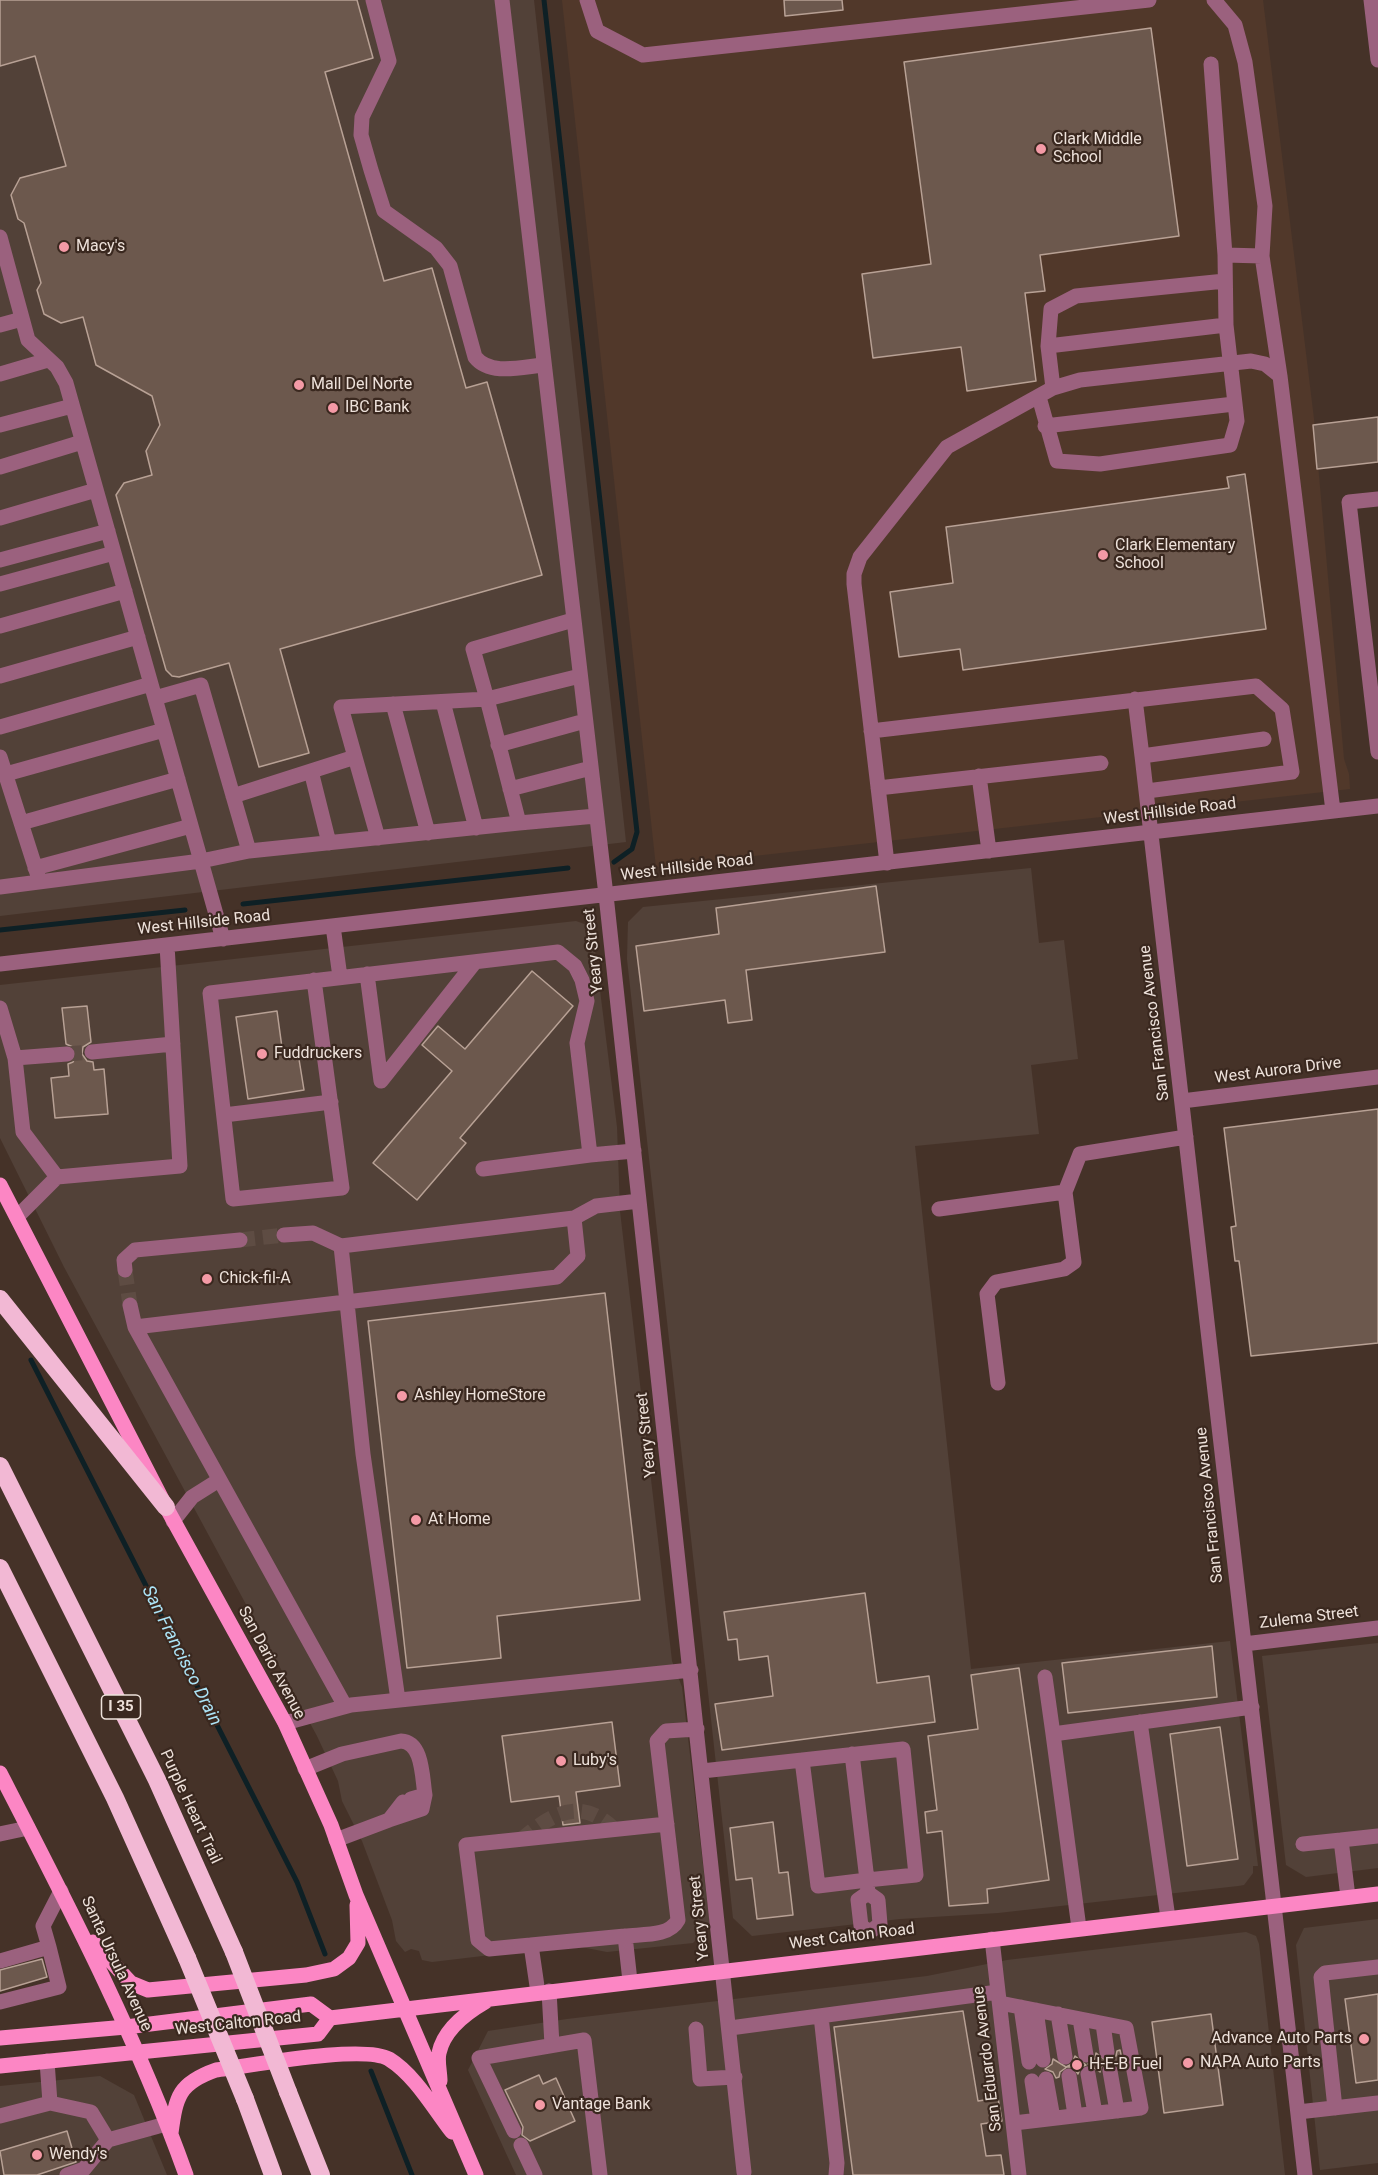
<!DOCTYPE html>
<html>
<head>
<meta charset="utf-8">
<style>
  body { margin:0 }
  canvas { display:block; background:#453228 }
</style>
</head>
<body>
<canvas width="1378" height="2175"></canvas>
<script>
const ctx = document.querySelector('canvas').getContext('2d');
ctx.lineJoin = 'round';
function fill(path, color) {
  ctx.fillStyle = color;
  ctx.fill(path, 'evenodd');
}
function strokePath(path, color, width, dash) {
  ctx.strokeStyle = color;
  ctx.lineWidth = width;
  ctx.lineCap = dash ? 'butt' : 'round';
  ctx.setLineDash(dash || []);
  ctx.stroke(path);
}
function drawText(font, color, halo, rows, align = 'center') {
  ctx.font = font + ' Roboto,sans-serif';
  ctx.lineWidth = 4.5;
  ctx.setLineDash([]);
  ctx.textBaseline = 'middle';
  ctx.strokeStyle = halo;
  ctx.fillStyle = color;
  for (const [text, x, y, turn = 0] of rows) {
    ctx.save();
    ctx.translate(x, y);
    ctx.rotate((+turn || 0) * Math.PI / 180);
    ctx.textAlign = isNaN(turn) ? turn : align;
    if (halo) ctx.strokeText(text, 0, 0);
    ctx.fillText(text, 0, 0);
    ctx.restore();
  }
}
const commercial = new Path2D(`
  M0,0H534L626,842L0,916Z
  M1031,868L1039,943L1064,940L1078,1059L1031,1065L1039,1134L915,1146L971,1669L1230,1641L1258,1866H1253V1873L1244,1885L1238,1886L998,1913L900,1919L752,1936L733,1918L627,959L628,922L643,907Z
  M576,921L587,925L593,934L617,1127L620,1211L672,1661L682,1687L710,1925L693,1943L607,1952L576,1946L558,1947L432,1962L422,1960L419,1951L411,1949L405,1952L396,1941L392,1920L362,1841L342,1801L338,1781L317,1736L64,1267L0,1138V985Z
  M1378,1643V1868L1306,1877L1286,1865L1262,1656Z
  M1378,1919V2163L1320,2170L1296,1945L1304,1928Z
  M1246,1932L1256,1936L1259,1944L1285,2175H516L468,2070L488,2031L567,2019L927,1976L1007,1960Z
  M100,2076L134,2095L167,2175H0V2086Z`);
const built = new Path2D(`
  M562,0H1263L1314,419L1344,759L1349,774L1350,789L656,867Z`);
const stream = new Path2D(`
  M544,0L637,832L632,849L614,862
  M243,904L568,868
  M0,930L185,910
  M31,1360L297,1882L325,1954
  M371,2071L412,2175`);
const building = new Path2D(`
  M0,0H357L373,58L325,72L384,281L432,268L466,388L487,382L542,575L280,649L309,753L259,767L229,663L179,677L172,676L166,670L116,495L124,483L152,475L146,451L160,425L152,396L96,365L83,317L61,323L44,314L37,290L41,283L24,223L18,219L11,195L20,178L66,166L35,56L0,66Z
  M784,0H842L843,10L785,16Z
  M1151,28L1179,236L1040,255L1045,291L1025,293L1036,381L967,391L961,347L873,358L862,274L931,264L904,62Z
  M1378,417V462L1317,469L1313,425Z
  M1245,474L1266,629L963,670L960,649L899,657L890,592L953,583L946,527L1229,488L1227,477Z
  M876,886L885,952L746,970L752,1020L728,1023L725,1000L644,1011L636,946L719,934L716,908Z
  M532,971L573,1006L460,1138L466,1143L417,1200L373,1163L452,1071L422,1045L438,1026L465,1049Z
  M87,1006L91,1042L83,1047L82,1054L87,1061L93,1062L94,1070L104,1069L108,1114L55,1118L51,1078L69,1076L68,1064L73,1062L77,1054L75,1048L66,1044L62,1008Z
  M277,1011L283,1055L298,1053L304,1090L248,1099L236,1017Z
  M1378,1109V1343L1251,1356L1239,1261H1235L1231,1227L1236,1226L1224,1128Z
  M605,1293L640,1600L497,1616L501,1658L407,1668L368,1321Z
  M865,1593L877,1683L929,1676L935,1722L722,1750L715,1704L773,1696L768,1656L739,1660L737,1639L728,1640L724,1612Z
  M1212,1646L1217,1697L1068,1713L1062,1663Z
  M1019,1668L1049,1880L987,1889L988,1903L949,1906L942,1831L927,1833L925,1812L937,1810L928,1736L978,1729L971,1675Z
  M612,1722L620,1786L576,1792L580,1823L563,1825L559,1796L511,1802L502,1736Z
  M1220,1727L1238,1859L1187,1866L1170,1734Z
  M773,1822L779,1873L788,1872L793,1915L757,1919L752,1878L736,1880L730,1828Z
  M42,1959L47,1977L0,1991V1970Z
  M1378,1994V2080L1356,2083L1345,1999Z
  M963,2011L978,2101L998,2098L1002,2121L981,2124L986,2156L1001,2155L1004,2175H853L834,2027Z
  M1211,2014L1223,2105L1164,2113L1152,2022Z
  M1120,2050L1124,2069L1120,2070L1117,2064L1109,2061L1116,2056L1117,2051Z
  M1096,2053L1108,2062L1101,2067L1100,2072L1088,2064L1095,2059Z
  M1075,2056L1086,2065L1081,2067L1078,2074L1073,2067H1067L1060,2072L1059,2077L1056,2078L1053,2072L1045,2069L1052,2064L1053,2059L1066,2067L1072,2064Z
  M539,2075L543,2084L556,2078L575,2121L530,2141L522,2135L523,2127L505,2090Z
  M67,2131L76,2162L37,2175H4L0,2151Z`);
const minorTunnel = new Path2D(`
  M67,1054L92,1052
  M240,1240L284,1235
  M125,1270L130,1305
  M521,1840C552,1813 581,1796 615,1830`);
const minor = new Path2D(`
  M373,0L389,61L362,117L361,135L371,170L384,211L436,248L450,266L475,357C490,376 522,367 543,365
  M502,0L606,895L744,2172
  M587,0L597,31L643,55L1149,0
  M1371,0L1378,60
  M1211,64L1225,255L1262,256L1265,206L1245,62L1235,25L1214,0
  M0,237L28,340L57,367L66,383L223,939
  M1262,256L1280,376
  M0,325L22,319
  M1048,346L1226,325
  M0,374L48,360
  M1053,388L1048,346L1051,309L1076,296L1225,281
  M1039,397L1057,461L1100,464L1230,445L1237,421L1226,325L1225,255
  M0,425L72,406
  M1045,426L1234,404
  M0,467L82,442
  M1378,499L1349,502L1378,752
  M0,518L96,490
  M0,560L108,531
  M0,584L114,553
  M573,620L473,649L487,699L580,676
  M0,626L125,591
  M0,676L138,637
  M1135,699L1142,756
  M443,702L476,828
  M393,704L428,833
  M0,727L151,684
  M871,731L1256,686L1282,709L1292,772L1147,791
  M1264,739L1142,756L1305,2175
  M498,745L585,721
  M0,757L38,876
  M355,757L378,838
  M311,771L329,843
  M6,774L164,730
  M979,776L989,851
  M878,788L1101,763
  M510,789L591,768
  M233,796L355,757L341,707L487,699L519,823L596,816
  M21,823L178,779
  M249,851L519,823
  M887,863L854,584V574L860,557L947,447L1053,388L1080,380L1251,361L1265,364L1280,376L1333,811
  M35,868L191,826
  M0,887L201,861L249,851L201,685L155,698
  M333,926L340,977
  M0,964L1378,806
  M367,974L381,1081L475,962
  M314,980L342,1188L233,1199L210,993L558,952L575,966L582,980L587,1001L577,1043L590,1155L634,1151
  M0,1008L15,1058L23,1132L57,1177
  M92,1052L173,1044
  M15,1058L67,1054
  M1182,1101L1378,1077
  M224,1115L331,1102
  M483,1169L590,1155
  M939,1209L1065,1192
  M17,1217L57,1177L180,1166L167,945
  M284,1235L313,1233L341,1246
  M125,1270L124,1260L135,1250L240,1240
  M130,1305L135,1327
  M998,1383L987,1294L996,1282L1064,1269L1074,1262L1065,1192L1080,1154L1186,1137
  M173,1521L192,1497L219,1480
  M1244,1644L1378,1628
  M1045,1677L1053,1734L1252,1707
  M398,1700L363,1454L341,1246L574,1218L596,1206L639,1201
  M345,1706L135,1327L557,1277L578,1256L574,1218
  M1140,1722L1168,1918
  M285,1723L351,1705L691,1670
  M1053,1734L1079,1928
  M802,1760L818,1886L867,1880L852,1754
  M305,1769L342,1754L401,1741C423,1742 422,1777 425,1795L411,1799
  M702,1771L903,1749L916,1875L867,1880L868,1893
  M389,1820L422,1809L425,1795
  M0,1834L28,1828
  M336,1840L389,1820L403,1802
  M1303,1844L1341,1840
  M868,1893L858,1900L861,1926L870,1932
  M868,1893L878,1900L880,1924L870,1932
  M1348,1897L1341,1840L1378,1836
  M625,1936L489,1949L478,1940L466,1845L667,1824
  M992,1939L1019,2175
  M531,1945L538,1993
  M49,1947L43,1926L61,1891
  M0,1961L49,1947L59,1987L0,2002
  M630,1981L625,1936C643,1934 669,1937 678,1920L657,1741L666,1731L697,1729
  M549,1991L552,2045
  M1000,2003L1126,2028L1141,2108L1014,2123
  M1021,2007L1029,2062
  M1036,2010L1043,2060
  M1058,2014L1065,2057
  M821,2016L837,2163L836,2175
  M1080,2019L1086,2055
  M1103,2024L1107,2052
  M730,2028L998,1992
  M696,2029L700,2079L735,2077
  M47,2061L50,2103
  M1110,2071L1117,2111
  M1088,2074L1095,2113
  M1069,2076L1075,2115
  M1046,2079L1053,2118
  M1032,2081L1038,2120
  M1335,2108L1321,1977L1325,1973L1378,1967
  M1298,2112L1378,2103
  M0,2116L50,2103L91,2112L108,2140L166,2124
  M514,2131L479,2058L584,2040L600,2175
  M521,2145L535,2175
  M67,2175L84,2169L108,2140`);
const major = new Path2D(`
  M0,1185L166,1507L285,1723L331,1825L356,1895L476,2175
  M0,1773C68,1905 136,2035 186,2175
  M93,1942L131,1983L148,1990L306,1975L334,1969L349,1958L358,1943L357,1905
  M0,2038L126,2027L311,2004L330,2018L1378,1894
  M0,2066L318,2034L330,2018
  M440,2081C440,2072 437,2061 439,2053C444,2029 466,2013 485,2002
  M171,2133C176,2096 179,2083 216,2070C250,2066 363,2044 389,2059C415,2075 434,2109 452,2132`);
const highway = new Path2D(`
  M0,1299L166,1507
  M0,1466L157,1780L234,1952
  M0,1568L115,1798L187,1958
  M288,2092L321,2175
  M245,2099L273,2175`);
const highwayBridge = new Path2D(`
  M234,1952L288,2092
  M187,1958L245,2099`);
const markers = [
  [1041,149,6,"#f49aa6"],
  [64,247,6,"#f49aa6"],
  [299,385,6,"#f49aa6"],
  [333,408,6,"#f49aa6"],
  [1103,555,6,"#f49aa6"],
  [262,1054,6,"#f49aa6"],
  [207,1279,6,"#f49aa6"],
  [402,1396,6,"#f49aa6"],
  [416,1520,6,"#f49aa6"],
  [561,1761,6,"#f49aa6"],
  [1364,2039,6,"#f49aa6"],
  [1188,2063,6,"#f49aa6"],
  [1077,2065,6,"#f49aa6"],
  [540,2105,6,"#f49aa6"],
  [37,2155,6,"#f49aa6"]
];
const shields = [
  [121,1707,39]
];
const shieldNames = [
  ["I 35",121,1707]
];
const poiNames = [
  ["Clark Middle",1053,140],
  ["School",1053,158],
  ["Macy's",76,247],
  ["Mall Del Norte",311,385],
  ["IBC Bank",345,408],
  ["Clark Elementary",1115,546],
  ["School",1115,564],
  ["Fuddruckers",274,1054],
  ["Chick-fil-A",219,1279],
  ["Ashley HomeStore",414,1396],
  ["At Home",428,1520],
  ["Luby's",573,1761],
  ["Advance Auto Parts",1352,2039,"right"],
  ["NAPA Auto Parts",1200,2063],
  ["H-E-B Fuel",1089,2065],
  ["Vantage Bank",552,2105],
  ["Wendy's",49,2155]
];
const streetNames = [
  ["West Hillside Road",1170,812,-7],
  ["West Hillside Road",687,868,-7],
  ["West Hillside Road",204,923,-6],
  ["Yeary Street",594,951,-96],
  ["San Francisco Avenue",1155,1023,-97],
  ["West Aurora Drive",1278,1071,-7],
  ["Yeary Street",647,1435,-96],
  ["San Francisco Avenue",1210,1505,-96],
  ["Zulema Street",1309,1618,-7],
  ["San Dario Avenue",271,1663,62],
  ["Purple Heart Trail",190,1807,65],
  ["Yeary Street",700,1918,-96],
  ["West Calton Road",852,1937,-7],
  ["Santa Ursula Avenue",116,1964,65],
  ["West Calton Road",238,2024,-6],
  ["San Eduardo Avenue",988,2059,-97]
];
const waterNames = [
  ["San Francisco Drain",181,1656,63]
];
fill(commercial, '#524138');
fill(built, '#51382a');
strokePath(stream, '#0e2025', 5);
fill(building, '#6c584d');
strokePath(building, '#b8a195', 1.5);
strokePath(minorTunnel, '#5e4c43', 15, [15, 8]);
strokePath(minor, '#9b617e', 15);
strokePath(major, '#fc86c4', 15);
strokePath(highway, '#f2b8d4', 18);
strokePath(highwayBridge, '#f2b8d4', 18);
for (const [x, y, r, color] of markers) {
  const dot = new Path2D();
  dot.arc(x, y, r, 0, 2 * Math.PI);
  ctx.fillStyle = color;
  ctx.fill(dot);
  strokePath(dot, '#3a281f', 2);
}
for (const [x, y, w] of shields) {
  const box = new Path2D();
  box.roundRect(x - w / 2, y - 12, w, 24, 4.5);
  ctx.fillStyle = '#3a281f';
  ctx.fill(box);
  strokePath(box, '#ede1da', 1.5);
}
drawText('bold 15px', '#ede1da', null, shieldNames);
drawText('16px', '#ede1da', '#3a281f', poiNames, 'left');
drawText('16px', '#ede1da', '#3a281f', streetNames);
drawText('italic 18px', '#ace4f7', '#3a281f', waterNames);
</script>
</body>
</html>
